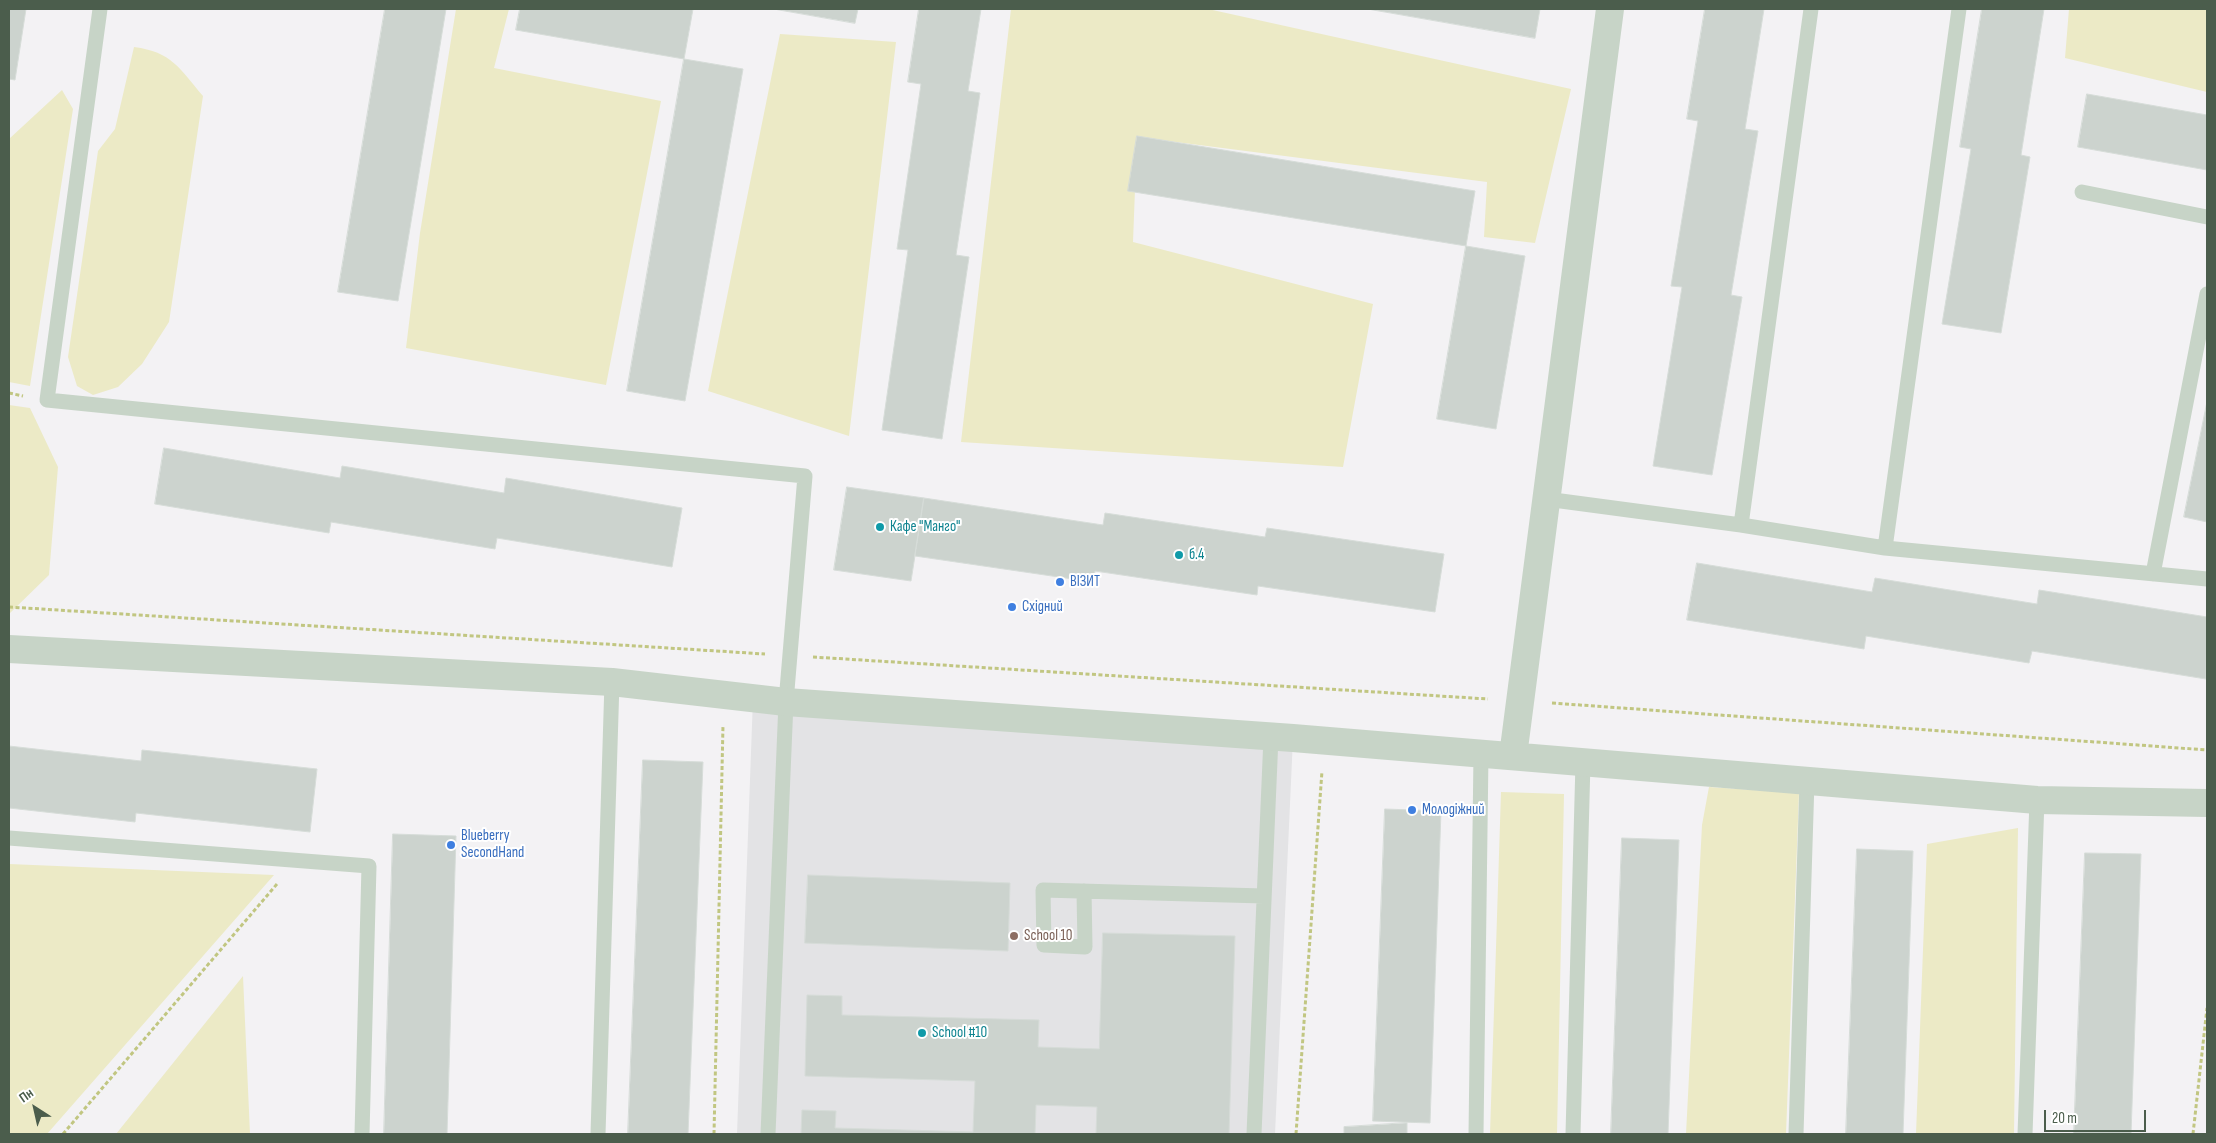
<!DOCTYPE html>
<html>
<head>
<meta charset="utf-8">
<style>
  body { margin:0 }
  #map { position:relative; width:2216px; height:1143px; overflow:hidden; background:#f3f2f4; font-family:"Sofia Sans Condensed",sans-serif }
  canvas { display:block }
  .frame { position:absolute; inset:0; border:10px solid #4b5d4c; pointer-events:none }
  .north { position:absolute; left:10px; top:1083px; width:50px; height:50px; -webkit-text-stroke:4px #fff; paint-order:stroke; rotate:325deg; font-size:14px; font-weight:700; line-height:20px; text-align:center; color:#4b5d4c }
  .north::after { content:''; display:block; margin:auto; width:18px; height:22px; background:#4b5d4c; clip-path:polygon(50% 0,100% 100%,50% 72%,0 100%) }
  .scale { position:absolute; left:2044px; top:1110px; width:102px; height:22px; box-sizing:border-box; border:2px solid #4b5d4c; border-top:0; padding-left:6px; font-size:15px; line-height:18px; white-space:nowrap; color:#4b5d4c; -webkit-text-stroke:4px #fff; paint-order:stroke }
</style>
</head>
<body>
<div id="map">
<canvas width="2216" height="1143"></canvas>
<div class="frame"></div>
<div class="north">Пн</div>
<div class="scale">20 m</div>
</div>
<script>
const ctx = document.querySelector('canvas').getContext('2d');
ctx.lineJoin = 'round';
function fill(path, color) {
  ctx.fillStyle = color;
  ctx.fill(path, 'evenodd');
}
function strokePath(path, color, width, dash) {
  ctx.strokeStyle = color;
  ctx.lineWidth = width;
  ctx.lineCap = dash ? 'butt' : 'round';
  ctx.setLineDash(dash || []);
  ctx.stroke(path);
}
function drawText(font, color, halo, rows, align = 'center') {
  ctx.font = font + ' "Sofia Sans Condensed",sans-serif';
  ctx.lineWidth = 4;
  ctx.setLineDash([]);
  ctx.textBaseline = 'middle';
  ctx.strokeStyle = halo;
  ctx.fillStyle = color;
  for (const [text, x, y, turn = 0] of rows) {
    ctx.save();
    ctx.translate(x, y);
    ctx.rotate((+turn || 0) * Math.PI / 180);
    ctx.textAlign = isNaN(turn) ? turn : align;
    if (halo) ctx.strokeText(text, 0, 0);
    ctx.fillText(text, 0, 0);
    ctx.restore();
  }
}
const education = new Path2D(`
  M753,698L1293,738L1275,1134H737Z`);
const green = new Path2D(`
  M456,9H509L494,68L661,101L606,385L406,348L420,233Z
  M1011,9H1208L1571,89L1535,243L1484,237L1487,182L1137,137L1133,242L1373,304L1343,467L961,442Z
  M2069,9H2207V92L2065,58Z
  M780,34L896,42L849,436L708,391Z
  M134,47C172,52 179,68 203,96L169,322L142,364L118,387L93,395L77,386L68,357L98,151L115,129Z
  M62,90L73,109L30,386L9,382V139Z
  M9,405L30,408L58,467L49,575L9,614Z
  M1709,787L1799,793L1786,1134H1686L1702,825Z
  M1501,792L1564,794L1557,1134H1490Z
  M2018,828L2014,1134H1916L1927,844Z
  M9,864L274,875L47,1134H9Z
  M243,976L250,1134H116Z`);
const building = new Path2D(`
  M9,9H26L15,80L9,79Z
  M385,9H446L398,301L338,292Z
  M520,9H693L684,59L516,30Z
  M774,9H858L855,23Z
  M919,9H981L968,91L980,93L956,255L969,257L942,439L882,430L908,250L897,249L921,84L908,82Z
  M1368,9H1540L1535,38Z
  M1705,9H1764L1745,129L1758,131L1731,295L1742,297L1712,475L1653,466L1682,287L1671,286L1698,121L1687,119Z
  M1982,9H2044L2021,155L2030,157L2001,333L1942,324L1971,149L1960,147Z
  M684,59L743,69L685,401L627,391Z
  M2087,94L2207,115V170L2078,147Z
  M1137,136L1475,191L1466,246L1128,191Z
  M1466,246L1525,256L1496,429L1437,419Z
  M2207,402V522L2184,517Z
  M164,448L340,478L342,466L504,493L506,478L682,508L672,567L497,538L495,549L331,522L329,533L155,504Z
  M847,487L924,498L911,581L834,570Z
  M924,498L1103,525L1105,513L1265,537L1267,528L1444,554L1435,612L1258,586L1257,595L1095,571L1093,582L915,556Z
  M1697,563L1872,592L1875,578L2037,604L2039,590L2207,617L2206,679L2032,651L2029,663L1866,636L1864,649L1687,620Z
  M9,746L141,761L142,750L317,769L310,832L136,813L135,822L9,808Z
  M643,760L703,762L688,1134H628Z
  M1385,809L1441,811L1430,1123L1373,1121Z
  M393,834L456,836L447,1134H384Z
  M1622,838L1679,840L1668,1134H1611Z
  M1857,849L1913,851L1903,1134H1846Z
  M2085,853L2141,854L2131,1134H2074Z
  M808,875L1010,883L1008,951L805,943Z
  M1103,933L1235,936L1229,1134H1096L1097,1107L1036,1105L1035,1134H801L802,1110L836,1111L835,1128L973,1132L975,1081L805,1076L807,995L842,996V1015L1039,1020L1038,1047L1099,1049Z
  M1407,1123V1134H1344V1127Z`);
const path = new Path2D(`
  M9,393L23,396
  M9,607L765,654
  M813,657L1488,699
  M1552,703L2207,750
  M63,1134L277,884
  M714,1134L723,725
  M1296,1134L1322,771
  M2193,1134L2207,1008`);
const lane = new Path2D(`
  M100,9L47,400L805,476L786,702L768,1134
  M2082,192L2207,217
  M1546,499L1741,525L1885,548L2207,579
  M1741,525L1811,9
  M1885,548L1959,9
  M2153,574L2207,294
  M9,838L369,866L362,1134
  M1084,891L1085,947L1044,945L1043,890L1264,896
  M598,1134L612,682
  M1254,1134L1271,737
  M1476,1134L1481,754
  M1573,1134L1583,762
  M1796,1134L1807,781
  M2025,1134L2037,800`);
const street = new Path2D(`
  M9,649L612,682L786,702L1293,738L2037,800L2207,803
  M1513,756L1610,9`);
const markers = [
  [880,527,5,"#0f9aa8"],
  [1179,555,5,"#0f9aa8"],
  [1060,582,5,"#3f7fe0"],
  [1012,607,5,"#3f7fe0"],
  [1412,810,5,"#3f7fe0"],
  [451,845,5,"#3f7fe0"],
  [1014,936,5,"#8d6e63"],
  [922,1033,5,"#0f9aa8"]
];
const cultureNames = [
  ["Кафе \"Манго\"",890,527],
  ["б.4",1189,555],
  ["School #10",932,1033]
];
const shopNames = [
  ["ВІЗИТ",1070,582],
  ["Східний",1022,607],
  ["Молодіжний",1422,810],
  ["Blueberry",461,836],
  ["SecondHand",461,853]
];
const educationNames = [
  ["School 10",1024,936]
];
fill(education, '#e3e3e5');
fill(green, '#eceac6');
fill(building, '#ccd3ce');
strokePath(building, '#d6dcd8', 1);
strokePath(path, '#c1c681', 3, [4, 2.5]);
strokePath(lane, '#c7d4c7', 15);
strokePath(street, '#c7d4c7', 28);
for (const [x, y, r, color] of markers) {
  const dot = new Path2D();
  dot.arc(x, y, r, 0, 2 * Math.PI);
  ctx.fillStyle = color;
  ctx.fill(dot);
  strokePath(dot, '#fff', 2);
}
drawText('15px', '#0d838f', '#fff', cultureNames, 'left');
drawText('15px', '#366cbe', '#fff', shopNames, 'left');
drawText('15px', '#785e54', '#fff', educationNames, 'left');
</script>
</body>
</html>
